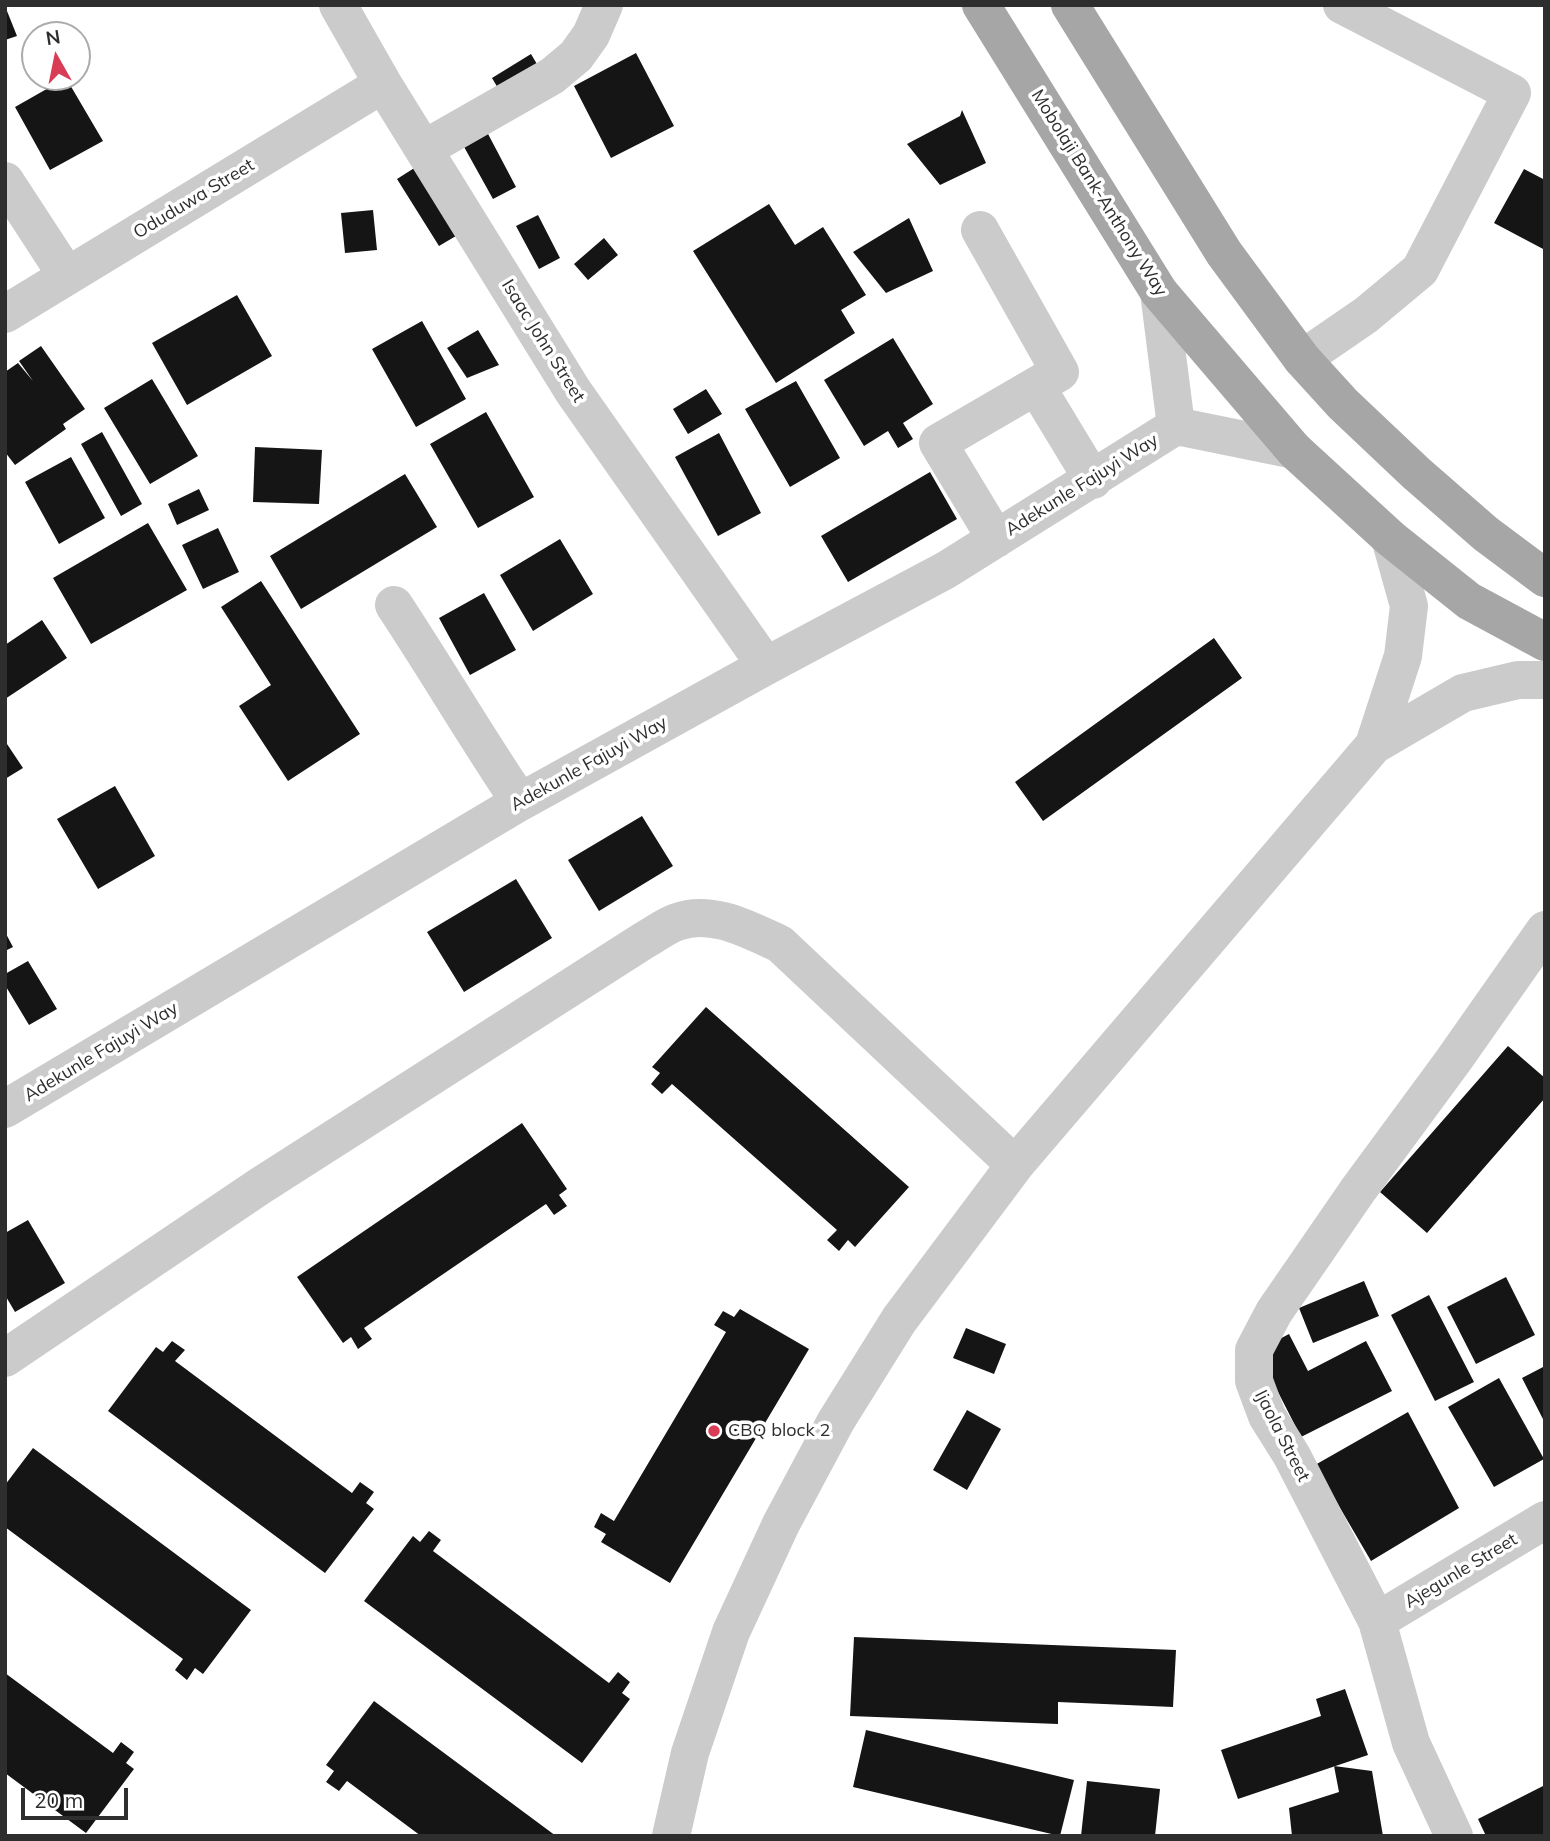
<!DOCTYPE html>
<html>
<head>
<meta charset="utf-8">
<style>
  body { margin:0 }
  #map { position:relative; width:1550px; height:1841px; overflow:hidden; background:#fff; font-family:Mulish,sans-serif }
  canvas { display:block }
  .frame { position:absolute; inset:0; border:7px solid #2e2e2e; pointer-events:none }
  .north { position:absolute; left:21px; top:21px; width:70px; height:70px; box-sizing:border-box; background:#fff; border:2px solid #ababab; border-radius:50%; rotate:351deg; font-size:19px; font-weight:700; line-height:28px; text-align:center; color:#2e2e2e }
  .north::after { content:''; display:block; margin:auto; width:24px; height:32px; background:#d83d55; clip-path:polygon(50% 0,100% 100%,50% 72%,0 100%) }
  .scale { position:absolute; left:21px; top:1788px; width:107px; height:32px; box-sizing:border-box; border:4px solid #2e2e2e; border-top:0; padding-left:9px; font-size:21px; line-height:24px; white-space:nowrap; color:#2e2e2e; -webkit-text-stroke:5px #fff; paint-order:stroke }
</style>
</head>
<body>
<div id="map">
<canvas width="1550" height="1841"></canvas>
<div class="frame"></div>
<div class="north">N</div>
<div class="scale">20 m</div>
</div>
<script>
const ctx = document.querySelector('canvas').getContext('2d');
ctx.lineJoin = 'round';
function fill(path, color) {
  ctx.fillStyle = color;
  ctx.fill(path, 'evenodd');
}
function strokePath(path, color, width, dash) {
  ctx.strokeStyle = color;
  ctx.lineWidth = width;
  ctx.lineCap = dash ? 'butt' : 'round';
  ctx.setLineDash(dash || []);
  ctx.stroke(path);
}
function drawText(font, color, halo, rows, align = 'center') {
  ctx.font = font + ' Mulish,sans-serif';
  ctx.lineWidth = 7;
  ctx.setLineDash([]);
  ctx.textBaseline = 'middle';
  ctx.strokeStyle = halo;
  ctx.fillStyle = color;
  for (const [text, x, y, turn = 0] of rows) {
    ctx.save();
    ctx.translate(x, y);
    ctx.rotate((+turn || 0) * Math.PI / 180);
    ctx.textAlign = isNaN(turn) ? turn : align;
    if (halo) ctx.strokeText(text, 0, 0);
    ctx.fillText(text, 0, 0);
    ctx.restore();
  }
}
const building = new Path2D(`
  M5,6L17,36L5,40Z
  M636,53L674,126L611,158L574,86Z
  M531,54L544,76L505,100L492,78Z
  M66,78L103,141L50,170L15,107Z
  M962,110L986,163L940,185L907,144L960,116Z
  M487,132L516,187L493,199L463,145Z
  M419,165L461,233L439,246L397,179Z
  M1524,169L1545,180V250L1494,223Z
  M769,204L795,245L823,227L866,295L841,310L855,333L776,383L693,251Z
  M373,210L377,250L345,253L341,213Z
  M538,215L560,258L539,269L516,226Z
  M909,218L933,271L886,293L853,252Z
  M604,238L618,255L588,280L574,264Z
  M237,295L272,356L187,405L152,343Z
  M422,321L466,399L416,427L372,349Z
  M478,330L499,365L467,378L447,348Z
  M893,338L933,404L903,423L913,439L898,448L888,431L864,446L824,380Z
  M41,346L85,409L63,424L66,429L15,465L5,452V372L18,363L33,381L19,361Z
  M152,379L198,456L150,484L104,408Z
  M796,381L840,458L790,487L745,409Z
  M706,389L722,414L688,434L673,409Z
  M486,412L534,497L478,528L430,444Z
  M102,432L142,504L121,516L81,444Z
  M719,433L761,513L718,536L675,457Z
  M255,447L322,450L319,504L253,502Z
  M71,457L105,518L59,544L25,482Z
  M930,472L957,519L848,582L821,536Z
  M405,474L437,527L301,609L270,556Z
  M199,489L209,510L177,525L168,504Z
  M148,523L187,590L91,644L53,578Z
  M218,528L239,572L203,589L182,545Z
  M560,539L593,594L533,631L500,575Z
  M261,581L360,734L288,781L239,706L271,685L221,607Z
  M484,593L516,650L470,675L439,618Z
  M42,620L67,658L5,699V645Z
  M1214,638L1242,678L1043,821L1015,782Z
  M5,741L23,768L5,779Z
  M115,786L155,856L98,889L57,819Z
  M642,816L673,866L599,911L568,860Z
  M516,879L552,938L464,992L427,932Z
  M5,932L13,947L5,951Z
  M28,961L57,1009L29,1025L5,985V974Z
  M706,1007L909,1187L855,1247L848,1240L839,1251L827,1240L837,1230L672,1084L662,1094L651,1084L660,1073L652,1067Z
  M1508,1046L1545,1078V1098L1427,1233L1380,1192Z
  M522,1123L567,1189L559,1195L567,1206L554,1215L546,1204L364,1328L372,1339L358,1349L351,1337L343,1343L297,1277Z
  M28,1220L65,1283L15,1312L5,1295V1233Z
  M1506,1277L1535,1335L1476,1364L1447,1307Z
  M1364,1281L1379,1316L1313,1343L1299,1308Z
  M1429,1295L1474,1382L1435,1401L1391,1315Z
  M740,1309L809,1349L670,1583L601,1542L606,1534L594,1527L601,1513L614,1521L726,1332L714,1325L723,1311L734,1317Z
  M966,1328L1006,1344L994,1374L953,1358Z
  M1289,1334L1308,1371L1366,1341L1392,1391L1301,1437L1257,1351Z
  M172,1341L185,1350L175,1361L352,1493L360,1482L374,1492L366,1503L374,1509L325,1573L108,1411L156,1347L163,1352Z
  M1545,1366V1423L1522,1378Z
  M1499,1378L1544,1459L1494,1487L1448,1407Z
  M967,1410L1001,1429L967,1490L933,1470Z
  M1408,1412L1459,1508L1371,1561L1315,1465Z
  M33,1448L251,1610L203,1674L195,1668L187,1680L175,1670L183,1659L5,1527V1485Z
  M429,1531L441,1540L433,1551L609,1683L618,1672L630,1682L622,1693L630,1699L582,1763L364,1601L413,1536L420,1542Z
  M854,1637L1176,1650L1173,1707L1058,1702V1724L850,1716Z
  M5,1673L113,1753L121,1742L134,1752L126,1763L134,1769L86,1833L5,1773Z
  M1345,1689L1368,1755L1238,1799L1221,1750L1321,1716L1316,1699Z
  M374,1701L556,1836H421L347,1781L339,1791L326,1782L334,1771L326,1765Z
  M866,1730L1074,1780L1060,1836L853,1787Z
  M1334,1766L1372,1771L1383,1836H1292L1289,1808L1339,1792Z
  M1087,1781L1160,1789L1155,1836H1081Z
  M1545,1785V1836H1486L1478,1819Z`);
const minor = new Path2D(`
  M338,5L383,84L573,391L766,666
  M424,149L552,76L576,56L591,35L604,5
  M5,181L67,276
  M980,230L1060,372L938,443L996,539
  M1159,292L1176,426
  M5,314L383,84
  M1302,359L1366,315L1420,270L1512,93L1342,5
  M1036,386L1093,480
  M394,605C437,670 476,737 520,802
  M1374,745L1403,656L1409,606L1390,538
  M5,1109L520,802L766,666L946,570L1176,426L1294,450
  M5,1358L260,1186L643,941C654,935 665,926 677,922C712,909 749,930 780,944L1015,1165
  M1377,1621L1545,1520
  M671,1836L690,1753L731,1632L781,1524L836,1421L899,1320L1015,1165L1374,745L1463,693L1518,680H1545
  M1454,1836L1411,1743L1377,1621L1292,1456L1267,1416L1254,1381V1350L1274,1312L1358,1190L1453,1061L1545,930`);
const major = new Path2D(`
  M981,5L1159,292L1294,450L1390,538L1469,601L1545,642
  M1070,5L1224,253L1302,359L1343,404L1416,473L1486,534L1545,578`);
const markers = [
  [714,1431,7,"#d83d55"]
];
const streetNames = [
  ["Mobolaji Bank-Anthony Way",1099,193,58],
  ["Oduduwa Street",194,199,-31],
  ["Isaac John Street",543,341,58],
  ["Adekunle Fajuyi Way",1082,485,-32],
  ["Adekunle Fajuyi Way",589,764,-29],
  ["Adekunle Fajuyi Way",101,1052,-31],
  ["Ijaola Street",1282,1436,63],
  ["Ajegunle Street",1461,1571,-31]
];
const poiNames = [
  ["CBQ block 2",728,1431]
];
fill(building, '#151515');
strokePath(minor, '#cbcbcb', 38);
strokePath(major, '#a6a6a6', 38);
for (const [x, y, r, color] of markers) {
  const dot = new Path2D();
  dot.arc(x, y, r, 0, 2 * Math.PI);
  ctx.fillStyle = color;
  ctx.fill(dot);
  strokePath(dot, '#fff', 2.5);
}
drawText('18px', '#2e2e2e', '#fff', streetNames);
drawText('18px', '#2e2e2e', '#fff', poiNames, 'left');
</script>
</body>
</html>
